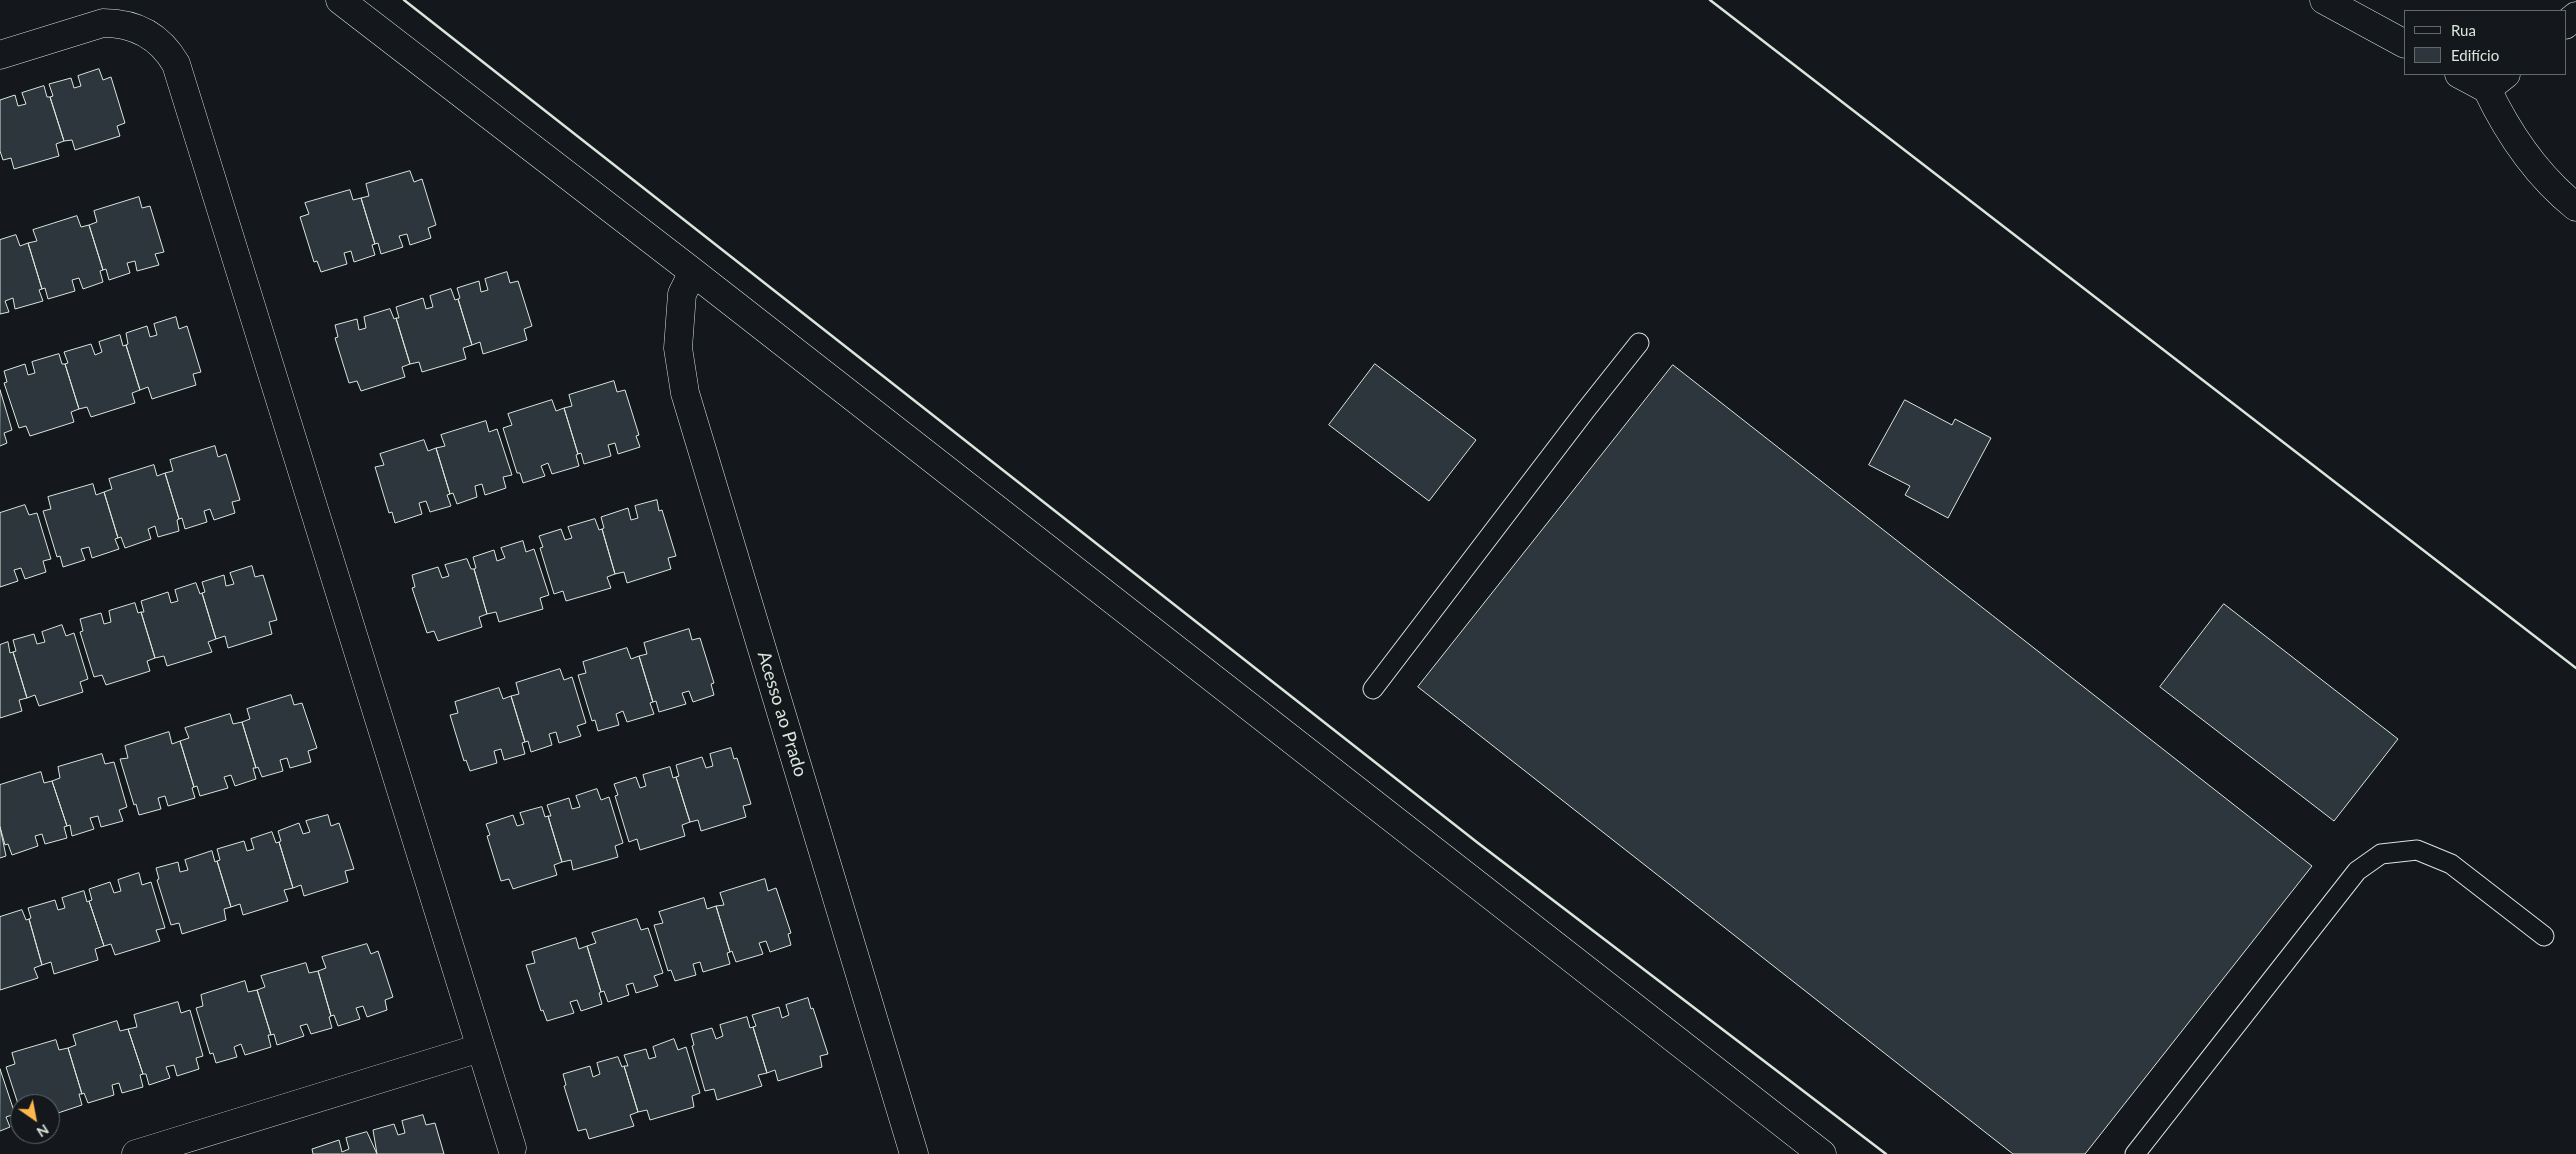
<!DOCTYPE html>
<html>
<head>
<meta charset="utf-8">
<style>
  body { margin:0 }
  #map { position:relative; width:2576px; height:1154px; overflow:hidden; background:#14181c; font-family:Lato,sans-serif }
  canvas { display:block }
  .legend { position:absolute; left:2404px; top:10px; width:162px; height:65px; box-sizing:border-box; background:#14181c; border:1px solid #626a69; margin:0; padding:6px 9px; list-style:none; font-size:15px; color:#d8e6dc }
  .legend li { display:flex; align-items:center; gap:10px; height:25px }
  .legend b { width:25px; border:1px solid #626a69 }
  .north { position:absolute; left:10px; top:1094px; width:50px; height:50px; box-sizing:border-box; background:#14181c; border:1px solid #626a69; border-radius:50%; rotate:147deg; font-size:14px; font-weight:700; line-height:20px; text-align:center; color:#d8e6dc }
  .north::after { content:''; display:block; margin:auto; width:18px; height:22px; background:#ffb74d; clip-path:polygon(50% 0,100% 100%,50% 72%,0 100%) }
</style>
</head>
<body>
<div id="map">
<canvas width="2576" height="1154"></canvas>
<ul class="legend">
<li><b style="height:6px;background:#14181c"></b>Rua</li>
<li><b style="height:14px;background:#2c363c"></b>Edifício</li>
</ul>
<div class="north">N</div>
</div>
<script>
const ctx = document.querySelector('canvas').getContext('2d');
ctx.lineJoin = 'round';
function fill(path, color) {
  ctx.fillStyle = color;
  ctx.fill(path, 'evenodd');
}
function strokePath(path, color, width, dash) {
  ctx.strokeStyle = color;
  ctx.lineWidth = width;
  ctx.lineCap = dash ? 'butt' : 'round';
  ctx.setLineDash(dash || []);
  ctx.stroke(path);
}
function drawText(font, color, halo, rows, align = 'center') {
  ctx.font = font + ' Lato,sans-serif';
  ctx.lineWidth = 4;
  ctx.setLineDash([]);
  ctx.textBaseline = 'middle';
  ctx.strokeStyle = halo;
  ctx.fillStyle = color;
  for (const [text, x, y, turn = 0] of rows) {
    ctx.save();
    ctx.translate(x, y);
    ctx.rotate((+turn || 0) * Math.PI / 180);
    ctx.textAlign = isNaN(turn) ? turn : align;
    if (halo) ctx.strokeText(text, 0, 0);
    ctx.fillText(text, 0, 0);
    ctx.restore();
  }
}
const building = new Path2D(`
  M99,69L103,80L111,77L125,123L117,126L120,136L75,150L72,140L64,141L50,97L53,96L49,84L71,78L74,88L81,86L78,76Z
  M44,86L47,97H50L64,141L56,144L59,156L14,169L11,158L3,160L0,151V100L15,95L18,106L26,104L22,93Z
  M410,171L414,182L422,179L436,225L428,228L431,238L410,245L407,234L399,236L403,247L381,254L378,243L375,244L361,198L369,196L366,184Z
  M350,190L353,200L361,198L375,244L372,245L375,255L354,262L351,251L344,253L347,264L321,272L317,261L314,262L300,217L309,214L305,203Z
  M139,197L142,208L150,206L164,252L155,254L159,265L137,271L135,261L127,263L130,273L109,280L106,269L103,270L89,225L97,222L94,211Z
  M77,216L81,227L89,225L103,270L100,271L103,282L83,289L79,278L72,280L75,291L48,299L45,288L42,289L28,243L37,241L33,230Z
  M16,235L20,246L28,243L42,289L39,290L43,301L15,309L13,298L5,301L9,312L0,314V240Z
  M507,272L510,283L518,281L532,326L524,329L527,340L483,354L480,342L472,345L458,299L460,298L457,288L479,281L481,292L488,290L485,279Z
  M451,289L455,300L458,299L472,345L463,348L466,359L422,372L419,362L410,364L396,318H399L396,307L423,298L426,309L433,307L430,296Z
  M390,309L394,319L396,318L410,364L402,367L405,377L361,391L357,381L349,383L335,338L338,337L335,325L357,319L359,330L366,328L364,317Z
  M176,317L179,329L187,326L201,372L193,374L196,385L152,399L148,387L140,390L126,345L128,344L126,333L147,326L150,337L157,335L154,324Z
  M120,335L123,346L126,345L140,390L132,393L135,403L91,417L87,407L79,409L65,364L68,363L64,352L91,344L95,355L102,352L99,342Z
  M59,354L62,364H65L79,409L71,412L74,422L30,436L26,426L19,428L4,383L7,382L4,371L25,364L28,375L35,373L32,362Z
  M1375,364L1476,440L1429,501L1329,425Z
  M1673,365L2312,866L2085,1154H2013L1418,687Z
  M614,381L617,392L625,390L639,435L636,436L640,447L618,454L615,443L608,445L611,456L584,464L581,453L578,454L564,408L572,406L569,395Z
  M0,390L12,430L4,433L7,443L0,446Z
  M552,400L556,411L564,408L578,454L576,455L579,466L552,474L548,463L541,466L545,476L523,483L520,473H517L503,428L512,425L508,414Z
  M1905,400L1952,425L1955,419L1991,438L1948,518L1905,495L1910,486L1869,465Z
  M486,421L489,432L497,429L512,475L503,477L506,488L485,495L482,484L475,486L477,497L457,504L453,493L450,494L436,448L445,446L441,435Z
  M424,440L428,451L436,448L450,494L447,495L451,506L430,512L426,501L419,503L422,514L395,523L392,512L389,513L375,467L384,465L380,454Z
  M215,446L218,457L226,454L240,500L232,502L235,513L214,520L210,509L204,511L207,522L185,529L182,518L179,519L165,473L173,471L170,460Z
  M154,465L157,476L165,473L179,519L177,520L179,531L158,537L155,526L148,529L151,539L125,548L121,537L118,538L104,492L112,489L109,479Z
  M93,484L96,495L104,492L118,538L115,539L119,549L92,558L89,547L81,549L85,560L63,567L60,556L57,557L43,511L51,509L48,497Z
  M657,500L659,511L662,510L676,556L668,558L671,569L627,583L624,572L615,574L602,529L604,528L601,517L628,508L631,520L638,518L635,506Z
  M25,505L29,515L37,513L51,559L43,561L46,572L25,579L21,568L14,570L18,581L0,587V513Z
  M595,519L599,530L602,529L615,574L607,577L611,588L566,601L563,591L554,594L540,548L543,547L539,536L561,529L565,540L572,538L568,527Z
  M523,541L526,552L534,549L549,595L540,598L543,609L499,622L496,612L487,614L474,569L476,568L473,557L494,550L497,561L505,558L501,548Z
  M467,559L471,569H474L487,614L479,617L482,627L438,641L434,631L427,633L412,588L415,587L412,575L438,567L442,578L449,576L445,565Z
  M252,566L255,577L263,575L277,620L269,622L272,634L228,648L225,636L216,639L202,593L205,592L202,582L224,575L226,586L234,584L230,573Z
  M196,583L200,594L202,593L216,639L208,642L212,652L167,666L164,656L155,658L141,612H144L141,601L168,592L171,603L178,601L175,590Z
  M135,603L138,613L141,612L155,658L147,661L150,671L106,685L102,675L94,677L80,632L83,631L80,619L101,613L104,624L111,622L109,611Z
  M2224,604L2398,739L2334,821L2160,687Z
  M62,625L66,636L74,633L88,679L80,682L83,692L39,706L35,695L27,698L13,652L16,651L13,640L34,634L37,644L45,642L42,632Z
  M689,629L692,640L700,638L714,683L711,684L714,695L693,702L689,691L682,693L686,704L659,712L656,701L653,702L639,656L647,654L644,643Z
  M8,642L10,653L13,652L27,698L19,700L22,711L0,718V645Z
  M627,648L631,659L639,656L653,702L650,703L654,714L627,722L623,711L616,714L619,725L598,731L595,720L592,721L578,675L586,673L583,662Z
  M560,669L564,680L572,677L586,723L577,726L581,736L559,743L556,732L549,734L552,745L531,752L528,741L525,742L511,696L519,694L516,683Z
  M499,688L503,699L511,696L525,742L522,743L525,754L504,760L501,749L494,751L497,763L470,771L466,760L464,761L450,715L458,713L455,702Z
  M291,695L294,705L302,703L317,748L308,751L311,762L290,768L287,758L280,760L283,771L262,777L258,767L256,768L242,722L250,719L247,709Z
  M230,714L233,724L242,722L256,768H253L256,779L235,786L231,775L224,777L228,788L200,796L197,786L194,787L180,741L189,738L185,728Z
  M169,732L172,744L180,741L194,787L192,788L195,798L168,806L165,796L158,798L161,809L139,815L136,804L134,805L120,759L128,758L125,746Z
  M731,748L734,759L737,758L751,804L743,806L746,817L701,831L698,820L690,822L676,777L679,776L676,765L702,757L706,768L713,766L710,754Z
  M102,754L105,764L114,762L127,807L119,810L123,821L101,827L98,816L90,818L94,829L72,836L70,825L67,826L52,781L60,778L58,767Z
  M670,767L673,778L676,777L690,822L682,825L685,836L640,850L637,839L629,842L615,796L618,795L614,784L636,777L640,788L646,786L643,775Z
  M41,772L44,783L52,781L67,826L64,827L67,838L45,844L42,834L35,836L38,846L12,855L8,844L5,845L0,827V785Z
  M597,789L601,800L609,797L623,843L615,846L618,857L573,870L571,860L562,862L548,816H551L547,805L569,798L572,809L580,807L576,796Z
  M542,807L545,817L548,816L562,862L554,865L557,875L513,889L509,879L501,881L487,836L490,835L486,824L513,815L517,826L524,824L520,813Z
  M328,815L331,826L339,823L354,869L345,871L348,882L304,896L301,885L293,888L279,842L281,841L278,831L299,823L303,834L310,832L306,821Z
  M0,827L6,856L0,858Z
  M272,832L276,843L279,842L293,888L284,890L288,901L243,915L240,904L231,907L217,861L220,860L217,849L244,841L247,851L254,849L251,839Z
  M212,851L215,862L217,861L231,907L224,909L226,920L182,934L179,923L171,925L157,880L159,879L156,868L178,862L180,872L188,870L185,860Z
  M139,873L142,885L151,882L165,928L156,930L160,941L115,955L111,944L104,946L89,901L92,900L89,889L110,882L114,893L121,891L118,880Z
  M765,879L768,891L776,888L791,933L788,934L791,945L770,952L766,941L759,943L763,954L736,962L732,951L730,952L716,906L724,905L720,893Z
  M84,891L87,902L89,901L104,946L95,949L98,960L54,974L51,962L42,965L29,919L31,918L28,908L55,900L58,910L65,908L62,898Z
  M704,898L707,909L716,906L730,952L727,953L730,964L703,972L700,962L693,964L696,975L675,981L671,970L668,971L654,925L663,923L659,912Z
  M22,910L26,920L29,919L42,965L34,968L38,978L0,990V917Z
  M637,919L641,930L648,928L663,973L654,976L658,986L636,993L633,983L626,985L629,995L608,1002L604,991L601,992L587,946L596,943L592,933Z
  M576,938L579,949L587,946L601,992L599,993L602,1004L581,1011L577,1000L570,1002L574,1013L547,1021L543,1010L541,1011L526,965L535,963L532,952Z
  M367,944L371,954L378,951L393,997L385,1000L387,1010L367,1017L363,1006L356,1008L360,1019L338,1026L334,1015L331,1016L318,971L326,968L322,957Z
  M306,963L309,973L318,971L331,1016L329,1017L332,1028L311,1034L307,1024L300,1026L304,1036L277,1045L274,1034L271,1035L257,990L265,987L261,976Z
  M245,981L248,992L257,990L271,1035H268L271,1047L245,1055L241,1044L234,1047L237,1057L216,1063L213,1053L210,1054L196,1008L203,1006L201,995Z
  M808,998L811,1009L813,1008L828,1054L820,1056L822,1067L778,1081L775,1070L767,1073L753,1027L756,1026L752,1015L779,1007L782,1018L789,1015L786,1005Z
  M178,1002L181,1013L190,1010L203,1056L196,1058L199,1069L177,1076L174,1065L166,1067L170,1078L149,1085L146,1074H143L128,1029L137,1027L134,1015Z
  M747,1017L750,1028L753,1027L767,1073L758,1075L762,1086L717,1100L714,1089L705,1091L692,1046L694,1045L691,1034L712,1028L716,1039L723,1036L720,1025Z
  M117,1021L120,1031L128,1029L143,1074L140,1075L143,1087L122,1093L119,1083L112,1085L114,1095L88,1103L84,1093L82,1094L68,1048L76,1045L73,1035Z
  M674,1039L678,1050L686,1047L700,1093L692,1096L694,1107L650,1120L647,1110L638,1112L624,1066H628L624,1055L646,1049L649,1059L656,1057L653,1047Z
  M56,1040L59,1050L68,1048L82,1094H79L82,1105L55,1114L52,1103L20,1104V1110L6,1067L15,1064L12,1053Z
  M618,1057L622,1067L624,1066L638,1112L630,1115L634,1126L589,1139L586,1129L578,1131L564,1086L566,1085L563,1074L590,1066L593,1077L600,1074L597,1063Z
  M0,1069L15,1114L6,1117L10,1127L0,1131Z
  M423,1115L426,1125L435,1123L444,1154H377L373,1130L394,1124L398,1135L405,1133L402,1121Z
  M367,1132L377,1154H313L312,1149L339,1140L342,1152L349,1149L346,1138Z`);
const service = new Path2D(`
  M1373,689L1585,411L1639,343
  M2135,1154L2357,871L2381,854L2417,850L2451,864L2544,936`);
const minor = new Path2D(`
  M340,0L693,272L1822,1154
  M2324,0L2405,44
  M2565,25L2576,16
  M0,55L103,23C135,23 160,36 176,64L512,1148
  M2459,74L2487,89
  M2487,89C2509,135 2536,175 2576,207
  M2487,89L2506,74
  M693,272L682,294L678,348L685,393L914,1154
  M136,1154L480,1048`);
const wall = new Path2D(`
  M404,0L1478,843L1886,1154
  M1710,0L2576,668`);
const streetNames = [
  ["Acesso ao Prado",782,714,73]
];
fill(building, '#2c363c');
strokePath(building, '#d8e6dc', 1);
strokePath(service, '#d8e6dc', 21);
strokePath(minor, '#d8e6dc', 29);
strokePath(service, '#14181c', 19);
strokePath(minor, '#14181c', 28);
strokePath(wall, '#d8e6dc', 2.5);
drawText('18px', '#d8e6dc', '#14181c', streetNames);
</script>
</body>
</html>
